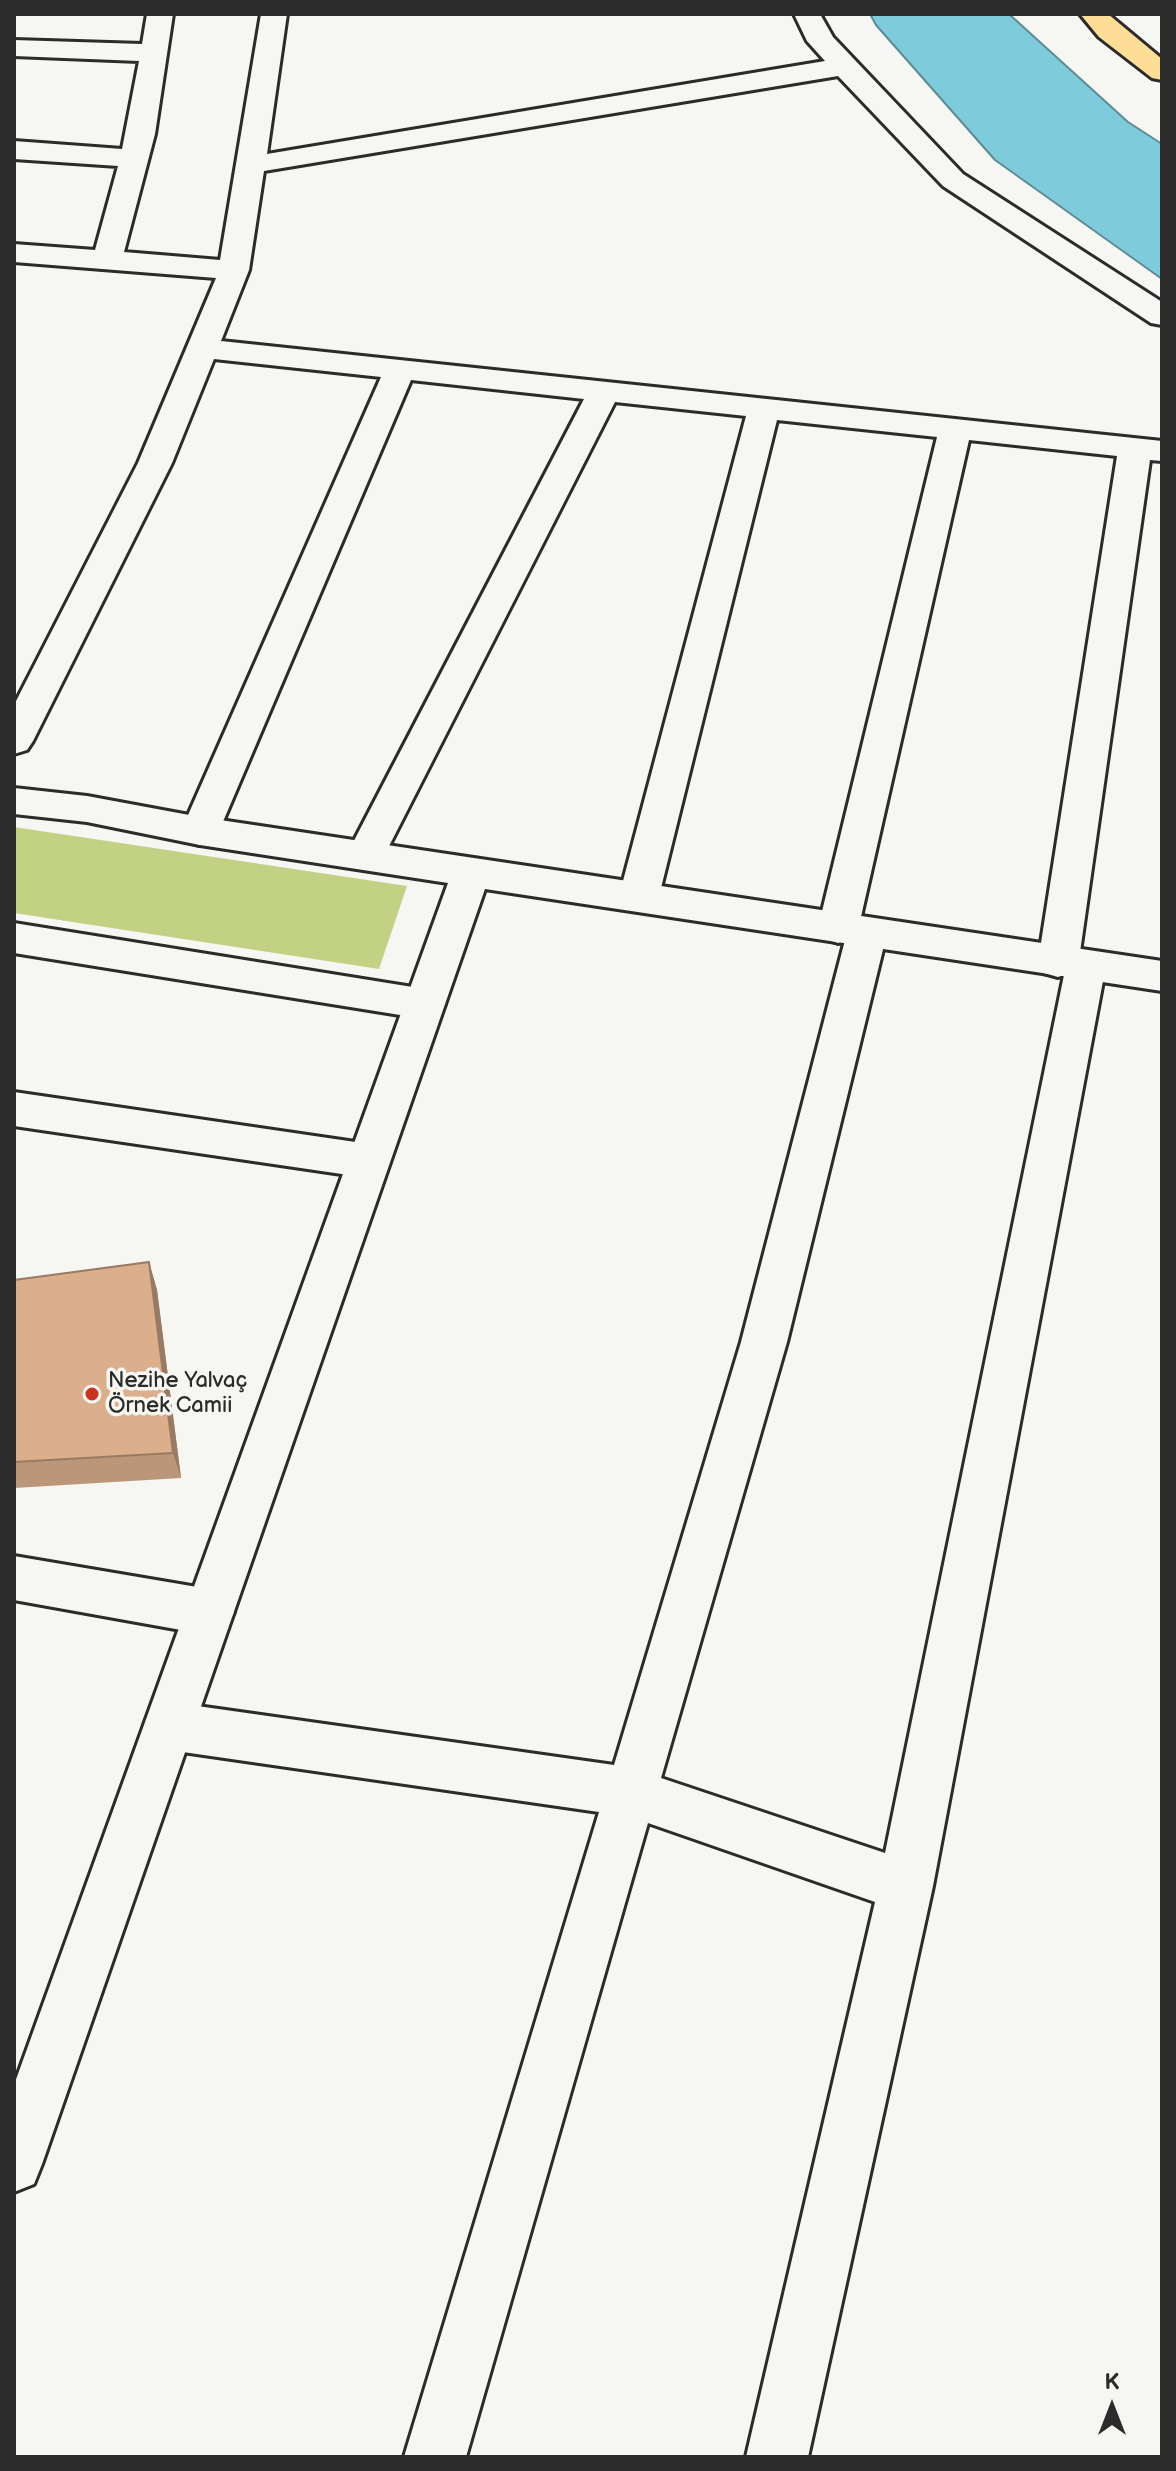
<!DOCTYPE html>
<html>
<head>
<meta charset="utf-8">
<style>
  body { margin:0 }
  #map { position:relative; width:1176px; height:2471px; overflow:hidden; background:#f6f6f2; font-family:"Balsamiq Sans",sans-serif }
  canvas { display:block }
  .frame { position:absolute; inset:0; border:16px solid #2b2b2b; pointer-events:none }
  .north { position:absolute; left:1072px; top:2367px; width:80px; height:80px; -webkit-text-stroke:6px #f6f6f2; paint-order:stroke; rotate:0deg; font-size:22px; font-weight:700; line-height:32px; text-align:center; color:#2b2b2b }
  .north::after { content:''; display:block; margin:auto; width:28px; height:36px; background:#2b2b2b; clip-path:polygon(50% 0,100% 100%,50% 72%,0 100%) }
</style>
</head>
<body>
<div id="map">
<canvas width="1176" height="2471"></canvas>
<div class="frame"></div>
<div class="north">K</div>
</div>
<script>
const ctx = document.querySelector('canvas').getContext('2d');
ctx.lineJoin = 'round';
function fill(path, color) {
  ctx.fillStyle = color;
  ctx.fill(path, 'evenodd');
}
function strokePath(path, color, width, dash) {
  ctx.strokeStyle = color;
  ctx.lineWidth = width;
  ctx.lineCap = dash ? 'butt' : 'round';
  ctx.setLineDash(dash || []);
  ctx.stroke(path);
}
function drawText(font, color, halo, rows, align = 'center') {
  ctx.font = font + ' "Balsamiq Sans",sans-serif';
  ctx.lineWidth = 7;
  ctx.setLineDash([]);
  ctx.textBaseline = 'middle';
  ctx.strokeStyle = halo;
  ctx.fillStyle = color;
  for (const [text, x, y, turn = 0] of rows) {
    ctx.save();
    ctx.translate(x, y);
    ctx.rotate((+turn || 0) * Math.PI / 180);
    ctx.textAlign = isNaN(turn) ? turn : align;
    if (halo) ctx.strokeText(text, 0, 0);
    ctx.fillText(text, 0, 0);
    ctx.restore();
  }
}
const green = new Path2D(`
  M14,827L407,886L379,969L14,913Z`);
const water = new Path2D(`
  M870,14H1009L1128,122L1162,144V279L995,160L876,25Z`);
const minor = new Path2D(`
  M147,14H173L155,134L124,252L220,260L261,14H287L267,154L825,61L807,41L794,14H820L833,37L963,174L1162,302V325L1151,323L943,186L838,76L264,171L249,270L221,341L1162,441V461L1150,460L1080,952L1086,950L1100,954L1106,965L933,1886L808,2457H746L875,1902L648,1823L466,2457H404L599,1812L169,1750L151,1743L144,1726L151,1709L169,1702L614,1765L741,1342L845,940L838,943L824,938L818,928L937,437L777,420L659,896L653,906L639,910L625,906L619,896L746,416L615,402L384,856L379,866L365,870L351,866L346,856L584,399L411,380L219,831L214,841L200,845L186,841L181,831L381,377L214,359L172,463L33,741L27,750L14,754V705L138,463L216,278L14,262V244L95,250L118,166L14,159V141L122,149L139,61L14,56V40L142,44ZM969,440L1117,456L1038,962L1044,973L1058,977L1064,975L885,1853L661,1778L787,1342L887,933L881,923L867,918L860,921Z
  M14,923L425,989L439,993L445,1004L439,1015L425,1019L14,953Z
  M14,1092L369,1144L384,1149L390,1161L384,1173L369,1178L14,1126Z
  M14,1556L209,1589L226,1596L234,1612L226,1628L209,1635L14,1600Z`);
const secondary = new Path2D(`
  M14,788L87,796L200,817L1162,961V991L485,889L42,2164L34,2184L14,2192V2085L448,883L200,845L87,822L14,814Z`);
const primary = new Path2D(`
  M1080,14H1108L1162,59V80L1152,78L1099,37Z`);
const wall = new Path2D(`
  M149,1262L157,1290L181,1478L14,1488V1280Z`);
const shadedWall = new Path2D(`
  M149,1262L157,1290L181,1478L173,1453Z`);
const building = new Path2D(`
  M149,1262L173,1453L14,1462V1280Z`);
const markers = [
  [92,1394,8,"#c8321e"]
];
const poiNames = [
  ["Nezihe Yalvaç",108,1381],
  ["Örnek Camii",108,1406]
];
fill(green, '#c3d185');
fill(water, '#7eccdb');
strokePath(water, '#5d8c95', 2);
strokePath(minor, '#2b2b2b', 6);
strokePath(secondary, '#2b2b2b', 6);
strokePath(primary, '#2b2b2b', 6);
fill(minor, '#f6f6f2');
fill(secondary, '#f6f6f2');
fill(primary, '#fedd96');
fill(wall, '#bc9678');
fill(shadedWall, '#997a62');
fill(building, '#dbaf8c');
strokePath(building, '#997a62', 2);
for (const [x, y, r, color] of markers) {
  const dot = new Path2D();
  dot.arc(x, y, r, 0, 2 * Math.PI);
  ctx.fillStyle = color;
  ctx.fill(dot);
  strokePath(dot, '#f6f6f2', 3);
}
drawText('22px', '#2b2b2b', '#f6f6f2', poiNames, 'left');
</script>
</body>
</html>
